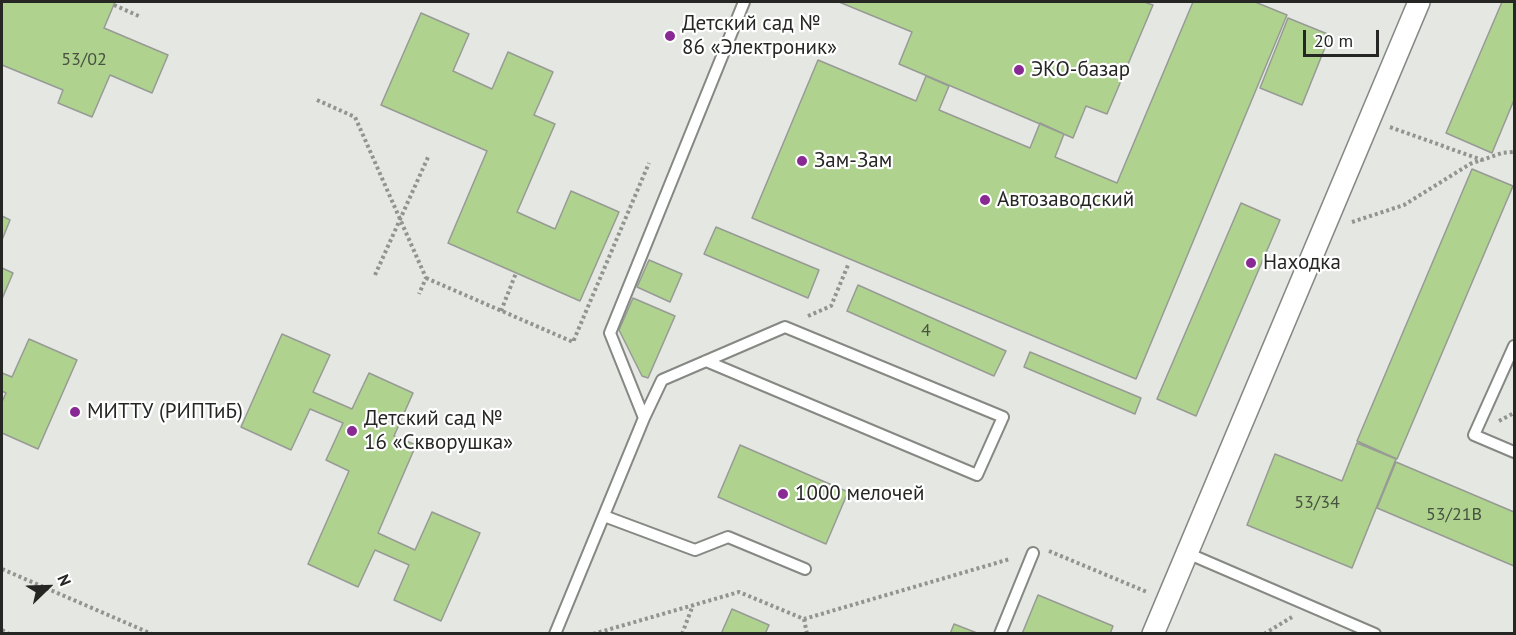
<!DOCTYPE html>
<html>
<head>
<meta charset="utf-8">
<style>
  body { margin:0 }
  #map { position:relative; width:1516px; height:635px; overflow:hidden; background:#e5e8e2; font-family:"PT Sans",sans-serif }
  canvas { display:block }
  .frame { position:absolute; inset:0; border:3px solid #262725; pointer-events:none }
  .north { position:absolute; left:18px; top:557px; width:60px; height:60px; -webkit-text-stroke:4px #fff; paint-order:stroke; rotate:67deg; font-size:16px; font-weight:700; line-height:24px; text-align:center; color:#262725 }
  .north::after { content:''; display:block; margin:auto; width:21px; height:27px; background:#262725; clip-path:polygon(50% 0,100% 100%,50% 72%,0 100%) }
  .scale { position:absolute; left:1303px; top:30px; width:76px; height:27px; box-sizing:border-box; border:3px solid #262725; border-top:0; padding-left:8px; font-size:18px; line-height:21px; white-space:nowrap; color:#262725; -webkit-text-stroke:4px #fff; paint-order:stroke }
</style>
</head>
<body>
<div id="map">
<canvas width="1516" height="635"></canvas>
<div class="frame"></div>
<div class="north">N</div>
<div class="scale">20 m</div>
</div>
<script>
const ctx = document.querySelector('canvas').getContext('2d');
ctx.lineJoin = 'round';
function fill(path, color) {
  ctx.fillStyle = color;
  ctx.fill(path, 'evenodd');
}
function strokePath(path, color, width, dash) {
  ctx.strokeStyle = color;
  ctx.lineWidth = width;
  ctx.lineCap = dash ? 'butt' : 'round';
  ctx.setLineDash(dash || []);
  ctx.stroke(path);
}
function drawText(font, color, halo, rows, align = 'center') {
  ctx.font = font + ' "PT Sans",sans-serif';
  ctx.lineWidth = 4.5;
  ctx.setLineDash([]);
  ctx.textBaseline = 'middle';
  ctx.strokeStyle = halo;
  ctx.fillStyle = color;
  for (const [text, x, y, turn = 0] of rows) {
    ctx.save();
    ctx.translate(x, y);
    ctx.rotate((+turn || 0) * Math.PI / 180);
    ctx.textAlign = isNaN(turn) ? turn : align;
    if (halo) ctx.strokeText(text, 0, 0);
    ctx.fillText(text, 0, 0);
    ctx.restore();
  }
}
const building = new Path2D(`
  M2,2H115L104,28L168,55L152,93L110,75L92,117L58,103L63,90L2,65Z
  M839,2H1144L1153,5L1107,114L1086,106L1073,138L899,64L912,32Z
  M1193,2H1255L1287,15L1136,379L752,218L818,60L916,101L926,76L949,86L939,110L1030,148L1040,123L1064,134L1055,157L1117,183Z
  M1502,2H1514V100L1492,153L1446,133Z
  M421,13L469,34L453,71L492,89L508,52L553,72L534,115L555,124L517,212L555,229L571,191L619,212L580,301L448,243L487,151L381,105Z
  M1288,18L1330,35L1302,105L1260,88Z
  M1472,169L1513,186L1397,459L1357,441Z
  M1241,203L1280,220L1196,416L1157,399Z
  M2,216L10,220L2,240Z
  M716,227L819,270L808,298L704,254Z
  M649,260L682,274L670,302L637,287Z
  M2,268L13,273L2,299Z
  M858,285L1006,351L994,376L847,311Z
  M633,298L675,316L648,378L642,376L619,330Z
  M282,334L330,355L313,392L352,409L369,373L413,393L394,436L416,445L378,533L415,550L432,512L480,533L441,621L394,600L409,565L375,550L358,587L308,564L349,471L326,460L343,423L310,409L291,450L241,427Z
  M29,339L77,360L38,449L2,433V402L6,393L2,391V373L12,377Z
  M1030,352L1141,398L1135,414L1024,367Z
  M1357,443L1396,459L1352,568L1247,525L1275,454L1342,481Z
  M740,445L848,492L826,544L718,497Z
  M1396,462L1514,512V566L1377,508Z
  M1038,595L1113,626L1110,634H1022Z
  M732,609L769,625L765,634H721Z
  M954,624L977,633V634H950Z`);
const path = new Path2D(`
  M114,5L141,17
  M317,100L355,117L426,278L419,294
  M1390,127L1482,160
  M1352,222L1404,205L1470,164L1502,153L1514,152
  M375,275L429,155
  M426,278L573,342L649,163
  M501,311L516,273
  M808,316L831,306L848,265
  M1499,421L1514,413
  M1049,551L1147,592
  M2,569L152,634
  M804,619L807,634
  M2,630L9,634
  M593,634L739,592L804,619L1010,559
  M682,634L693,605
  M1264,634L1292,617`);
const lane = new Path2D(`
  M1514,346L1474,435L1514,452
  M644,418L662,380L785,327L1003,417L977,475L706,361
  M604,516L695,550L728,537L805,569
  M1187,553L1375,634
  M555,634L644,418L610,333L744,2
  M1000,634L1033,553`);
const street = new Path2D(`
  M1153,634L1419,2`);
const markers = [
  [670,36,6,"#892993"],
  [1019,70,6,"#892993"],
  [802,161,6,"#892993"],
  [985,200,6,"#892993"],
  [1251,263,6,"#892993"],
  [75,412,6,"#892993"],
  [352,431,6,"#892993"],
  [783,494,6,"#892993"]
];
const numberNames = [
  ["53/02",84,60],
  ["4",926,331],
  ["53/34",1317,503],
  ["53/21В",1454,515]
];
const poiNames = [
  ["Детский сад №",682,24],
  ["86 «Электроник»",682,48],
  ["ЭКО-базар",1031,70],
  ["Зам-Зам",814,161],
  ["Автозаводский",997,200],
  ["Находка",1263,263],
  ["МИТТУ (РИПТиБ)",87,412],
  ["Детский сад №",364,419],
  ["16 «Скворушка»",364,443],
  ["1000 мелочей",795,494]
];
fill(building, '#afd38f');
strokePath(building, '#979a95', 1.5);
strokePath(lane, '#858883', 14);
strokePath(street, '#858883', 24);
strokePath(path, '#929490', 4, [3, 3]);
strokePath(lane, '#fff', 10);
strokePath(street, '#fff', 21);
for (const [x, y, r, color] of markers) {
  const dot = new Path2D();
  dot.arc(x, y, r, 0, 2 * Math.PI);
  ctx.fillStyle = color;
  ctx.fill(dot);
  strokePath(dot, '#fff', 2);
}
drawText('18px', '#485240', null, numberNames);
drawText('21px', '#262725', '#fff', poiNames, 'left');
</script>
</body>
</html>
